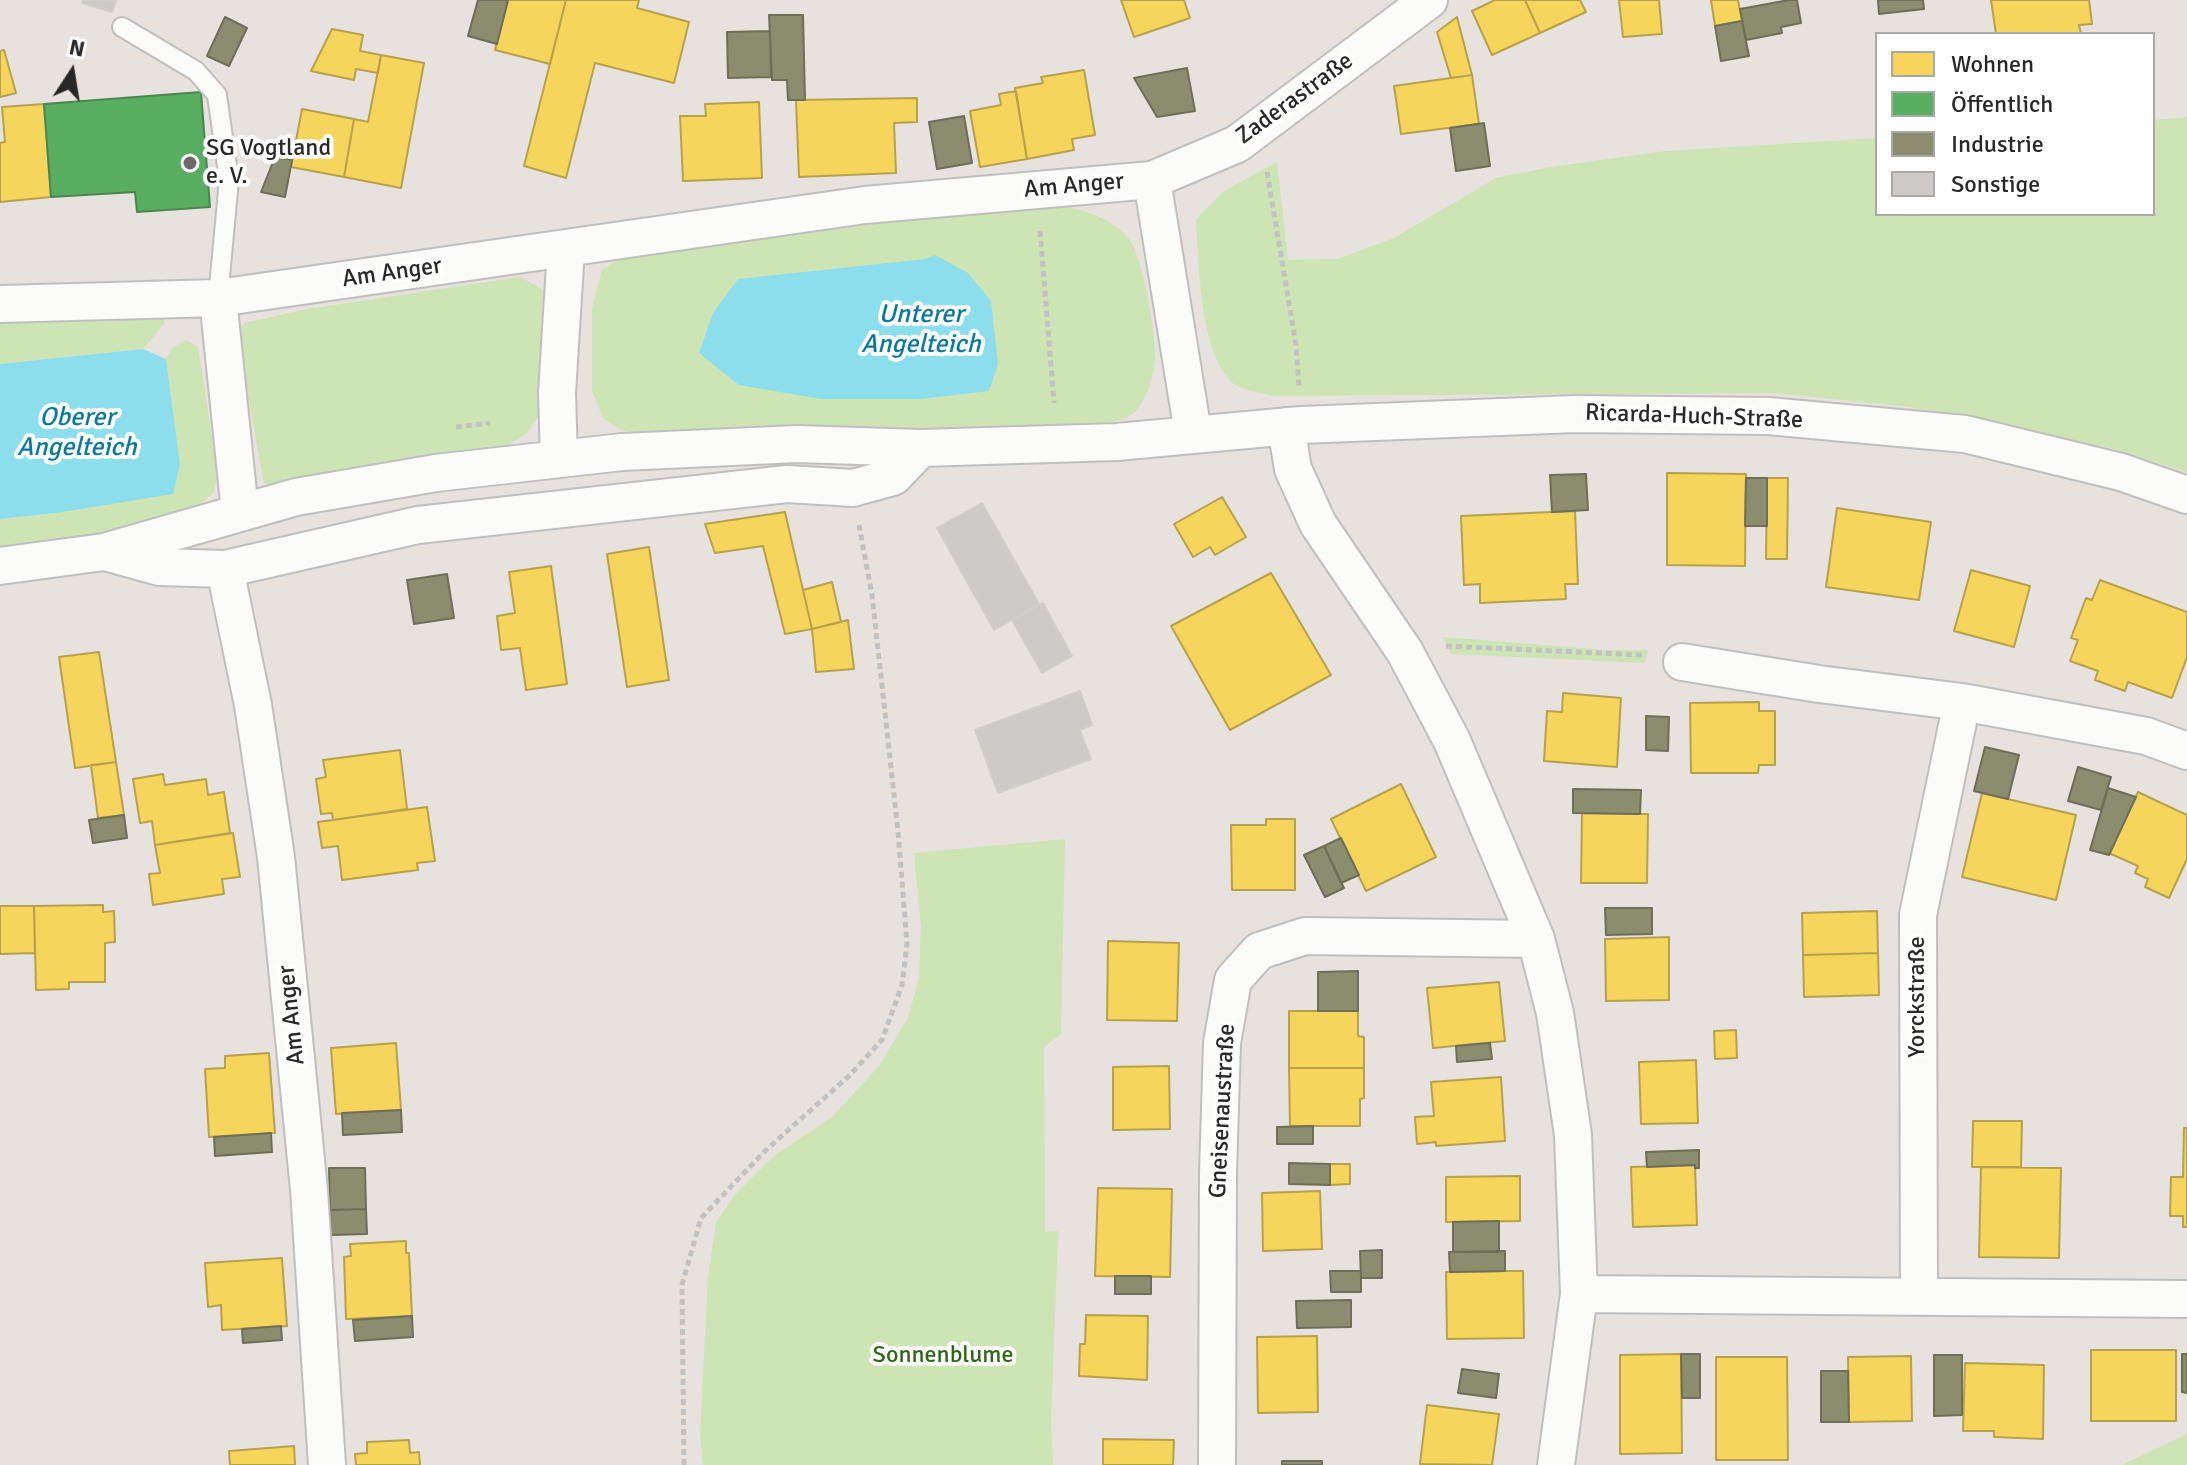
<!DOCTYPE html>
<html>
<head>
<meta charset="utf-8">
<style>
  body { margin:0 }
  #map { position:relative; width:2187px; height:1465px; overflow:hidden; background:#e7e2dd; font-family:Signika,sans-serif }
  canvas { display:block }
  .legend { position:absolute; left:1875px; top:32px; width:280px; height:184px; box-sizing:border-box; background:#fff; border:2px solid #a9a9a9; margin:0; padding:10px 14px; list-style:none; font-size:24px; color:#282828 }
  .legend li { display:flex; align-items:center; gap:16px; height:40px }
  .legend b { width:40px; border:2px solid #a9a9a9 }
  .north { position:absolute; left:32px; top:32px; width:80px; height:80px; -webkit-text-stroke:6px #fff; paint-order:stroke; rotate:12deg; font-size:22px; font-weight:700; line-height:32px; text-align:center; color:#282828 }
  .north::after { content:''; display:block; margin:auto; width:28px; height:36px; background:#282828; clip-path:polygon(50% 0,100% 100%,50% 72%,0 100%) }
</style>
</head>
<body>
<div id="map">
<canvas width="2187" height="1465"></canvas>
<ul class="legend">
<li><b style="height:22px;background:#f6d55c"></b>Wohnen</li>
<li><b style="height:22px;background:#5aae61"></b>Öffentlich</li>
<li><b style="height:22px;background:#8c8c6e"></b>Industrie</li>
<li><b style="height:22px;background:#cecac7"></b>Sonstige</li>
</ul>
<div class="north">N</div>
</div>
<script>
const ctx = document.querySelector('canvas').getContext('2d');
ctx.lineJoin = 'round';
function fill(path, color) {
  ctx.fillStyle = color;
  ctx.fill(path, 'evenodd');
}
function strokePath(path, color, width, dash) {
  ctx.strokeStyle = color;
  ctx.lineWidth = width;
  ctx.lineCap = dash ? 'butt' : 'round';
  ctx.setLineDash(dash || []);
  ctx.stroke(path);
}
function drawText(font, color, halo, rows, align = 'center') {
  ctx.font = font + ' Signika,sans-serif';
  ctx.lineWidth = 8;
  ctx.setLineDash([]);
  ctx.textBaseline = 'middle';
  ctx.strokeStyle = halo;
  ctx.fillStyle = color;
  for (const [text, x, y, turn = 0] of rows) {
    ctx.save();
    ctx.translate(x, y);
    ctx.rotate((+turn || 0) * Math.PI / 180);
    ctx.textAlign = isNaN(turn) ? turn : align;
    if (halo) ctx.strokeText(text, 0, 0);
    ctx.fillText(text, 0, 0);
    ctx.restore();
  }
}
const green = new Path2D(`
  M2187,117V472L2110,448L1910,407L1774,393L1274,396C1263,393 1247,391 1237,386C1199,361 1199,261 1196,219L1224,191L1277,162L1288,260L1338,259L1394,238L1496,178L1551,167L1666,151L1877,138V214H2153V120Z
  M1027,202C1063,206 1104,209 1129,239C1142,254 1157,339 1155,359C1154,375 1147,399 1136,411C1129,419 1111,422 1102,426L644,434L621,430L603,418L592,391V309L602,270L633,249Z
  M520,277L544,290L553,346L543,409L526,434L501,449L381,463L283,488L264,483L237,335L244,323L308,309Z
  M159,308L165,323L143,349L0,364V315Z
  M186,340L198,347L218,475L213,493L189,514L90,541L0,553V519L56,513L180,464L166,359L173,347Z
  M1443,637L1607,650H1648L1645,663L1451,654Z
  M1065,839L1061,1034L1044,1047L1045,1232L1058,1231L1051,1422L1053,1465H703L700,1434L708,1278L716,1223L734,1196L774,1156L832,1117L879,1066L908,1018L919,978L921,927L914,853Z
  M2187,1434V1465H2122Z`);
const water = new Path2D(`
  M935,255L968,273L991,301L998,364L989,391L920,399H821L739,385L699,353L713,313L738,279L926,259Z
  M143,349L166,359L180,464L173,494L56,513L0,519V364Z`);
const homes = new Path2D(`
  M508,0H566L550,64L495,50Z
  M566,0H639L637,8L689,22L674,83L595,63L566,178L524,166Z
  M1121,0H1184L1190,18L1134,37Z
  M1495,0H1525L1540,33L1492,55L1472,11Z
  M1525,0H1580L1586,12L1540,33Z
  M1619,0H1659L1662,34L1623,37Z
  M1711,0H1738L1742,21L1715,26Z
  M1991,0H2089L2092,24L2079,25L2081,34H1996Z
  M1457,17L1472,75L1451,78L1437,32Z
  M332,29L363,35L360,51L381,55L378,73L356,69L354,80L311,71Z
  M4,50L16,93L0,97V51Z
  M381,55L424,63L401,188L344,177L354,119L368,122Z
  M1084,70L1095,135L1072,139L1074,150L1027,159L1015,88L1043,83L1041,77Z
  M1472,75L1479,124L1401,134L1394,86Z
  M1016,91L1027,159L980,167L970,111L1001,105L999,94Z
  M917,98V122L894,123L896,173L799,177L796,100Z
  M759,102L762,178L683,181L680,116H706L705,104Z
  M44,104L51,197L0,202V143L5,142L2,107Z
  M302,109L354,119L344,177L291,167Z
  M1667,473L1746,474L1745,566L1667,565Z
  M1767,478H1788L1787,559H1766Z
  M1222,497L1246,537L1215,555L1210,547L1193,557L1174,524Z
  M1837,508L1931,522L1919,600L1826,587Z
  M1575,511L1578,584H1565L1566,599L1480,603V584L1464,585L1461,516Z
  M785,512L812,629L785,634L763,546L715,553L705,524Z
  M649,547L669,680L627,687L607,554Z
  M551,566L567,684L526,690L520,648L501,650L497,616L515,613L509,572Z
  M1971,570L2030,586L2014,647L1954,631Z
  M1271,573L1331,675L1230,730L1171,626Z
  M2100,580L2187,612V657L2172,698L2128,682L2125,691L2095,680L2098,671L2070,661L2078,640L2071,638L2086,598L2092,600Z
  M832,582L841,622L812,629L803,590Z
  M848,620L854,669L816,672L812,629Z
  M99,652L116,762L75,768L59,657Z
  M1563,693L1621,698L1617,767L1544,761L1547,711L1562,712Z
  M1759,702V711H1775V765H1759L1758,773H1691L1690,703Z
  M400,750L407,809L333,820L332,813L321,814L316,779L326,777L323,760Z
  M116,762L124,815L98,818L91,765Z
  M163,774L165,785L206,779L208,795L224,792L230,833L155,845L152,821L140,823L133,779Z
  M1401,784L1436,857L1366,891L1331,819Z
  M2138,792L2187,815V859L2169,898L2145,887L2148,879L2135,873L2138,866L2109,853Z
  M1982,793L2076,815L2056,900L1962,877Z
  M427,807L435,861L417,863L418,870L342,880L338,846L322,848L318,822Z
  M1582,813L1648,814L1647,883H1581Z
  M1266,819H1295V890H1232L1231,825H1266Z
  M233,833L240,877L222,879L224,894L153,905L149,874L160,873L155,845Z
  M103,905V912L114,911L115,942L105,943V982H69V989L36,990L34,906Z
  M0,906H34L35,953L0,954Z
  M1877,911L1878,953L1803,955L1802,913Z
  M1669,937V1000L1606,1001L1605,939Z
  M1108,941L1179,943L1177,1021L1107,1020Z
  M1878,953L1879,995L1804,997L1803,955Z
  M1499,982L1505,1041L1433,1048L1427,988Z
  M1289,1011H1358V1036L1364,1037V1068H1289Z
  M1736,1030L1737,1058L1715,1059L1714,1031Z
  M396,1043L401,1110L336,1114L331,1048Z
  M269,1053L275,1133L209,1137L205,1069L225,1068V1056Z
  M1696,1060L1698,1123L1641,1124L1639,1062Z
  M1169,1066L1170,1129L1113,1130V1067Z
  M1289,1068H1364V1098L1360,1099V1126H1290Z
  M1501,1077L1505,1141L1436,1146V1142L1417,1144L1415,1117L1434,1116L1431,1082Z
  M1973,1121H2022L2021,1167H1972Z
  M2184,1128H2187V1227H2183V1216H2170L2171,1177H2183Z
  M1330,1164H1350V1184L1330,1185Z
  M1695,1165L1697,1225L1633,1227L1631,1167Z
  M1981,1167L2061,1168L2059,1258L1979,1257Z
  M1520,1176V1221L1446,1222V1177Z
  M1098,1188L1172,1189L1170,1277L1095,1276Z
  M1320,1191L1322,1249L1263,1251L1262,1193Z
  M406,1241V1253H409L412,1316L346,1319L344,1257L351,1256L350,1244Z
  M282,1258L287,1326L222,1330L221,1305L208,1307L205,1263Z
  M1505,1271H1523L1524,1338L1447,1339L1446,1272Z
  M1086,1315L1148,1316L1147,1380L1079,1376L1080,1344H1085Z
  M1317,1336L1318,1412L1258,1413L1257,1337Z
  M2091,1350H2176V1421H2091Z
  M1681,1354L1682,1453L1620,1454V1355Z
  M1911,1356L1912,1421L1849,1422L1848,1357Z
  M1716,1357H1787L1788,1460H1716Z
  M1965,1363L2044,1365L2043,1439L1994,1437V1431H1963Z
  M1427,1405L1499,1414L1492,1465L1420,1464Z
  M1103,1439L1174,1440L1173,1465H1103Z
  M409,1440L410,1453L419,1452L420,1465H356L355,1454L367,1453V1442Z
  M294,1446L295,1465H230L229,1451Z`);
const public = new Path2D(`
  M201,92L210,207L137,212L135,192L51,197L44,104Z`);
const industry = new Path2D(`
  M478,0H508L497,44L468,36Z
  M1789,0H1797L1801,23L1781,27L1782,33L1746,40L1740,9Z
  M1878,0H1923L1924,9L1879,14Z
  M769,15H803L805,100H788L787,80H772Z
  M225,17L247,28L229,66L207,56Z
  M1742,21L1749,56L1721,61L1715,26Z
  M770,31L771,77L728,78L727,32Z
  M1187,68L1195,111L1157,117L1134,78Z
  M964,116L972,163L937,169L929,122Z
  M1484,123L1490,166L1456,171L1450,128Z
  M275,157L292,160L285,197L261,192Z
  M1586,474L1588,510L1552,512L1550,475Z
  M1746,478H1767V526H1745Z
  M447,574L454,618L414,624L407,580Z
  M1646,716L1669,717L1668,751L1646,750Z
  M1985,747L2019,755L2008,799L1974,791Z
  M2078,767L2111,777L2101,810L2068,801Z
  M2108,788L2136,797L2109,855L2090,850Z
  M1573,789L1641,790L1640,814L1573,813Z
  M124,815L127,838L93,843L89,820Z
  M1341,838L1359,875L1341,883L1324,846Z
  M1324,846L1344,888L1325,897L1304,855Z
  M1605,908H1652V934L1606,935Z
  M1358,971V1011H1318V972Z
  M1490,1043L1492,1059L1457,1062L1456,1046Z
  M401,1110L402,1132L343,1135L342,1113Z
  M1313,1126V1144H1277V1127Z
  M271,1133L272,1152L215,1156L214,1137Z
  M1699,1150V1168H1695V1165L1647,1167L1646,1152Z
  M1289,1163L1330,1164V1185L1289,1184Z
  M329,1168H365L366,1209L330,1210Z
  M366,1209L367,1234L331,1235L330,1210Z
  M1499,1221V1252H1453V1222Z
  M1382,1250V1278H1361L1360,1251Z
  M1505,1251V1271L1450,1272L1449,1252Z
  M1330,1271H1361V1292H1331Z
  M1115,1276H1151V1294H1115Z
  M1351,1300V1327L1297,1328L1296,1301Z
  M412,1316L413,1337L355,1341L353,1320Z
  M281,1326L282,1340L243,1343L242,1329Z
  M1681,1354H1700V1398H1682Z
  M2182,1354H2187V1393L2182,1392Z
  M1934,1355H1962V1415L1934,1416Z
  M1462,1369L1499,1374L1496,1398L1458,1393Z
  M1821,1371H1848L1849,1422H1821Z
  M1282,1461H1322V1465H1282Z`);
const building = new Path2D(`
  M83,0H116L112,12L82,3Z
  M982,503L1039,604L994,630L937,528Z
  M1043,603L1072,656L1042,673L1012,620Z
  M1080,691L1092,725L1080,730L1091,759L998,793L975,730Z`);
const path = new Path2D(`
  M1267,172L1296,345L1299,388
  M1040,231L1054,403
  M456,427L490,423
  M1446,646L1643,655
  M684,1465L682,1285L701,1218L765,1151L849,1076L882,1040L902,985L907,944L898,831L872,595L859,525`);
const service = new Path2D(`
  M122,27L196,71L217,95L229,180L218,298`);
const minor = new Path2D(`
  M1152,180L1193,433
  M218,298L240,512
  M0,304L218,298L865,205L1152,180L1237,144L1429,0
  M1286,426L1293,469L1318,524L1405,652L1452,741L1536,939L1555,1013L1573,1135L1579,1294L1556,1465
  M559,459L557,393L566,249
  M105,552L159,567L225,569L418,525L787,484L853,488L893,477L921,448
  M0,566L104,552L296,497L436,473L622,452L797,444L921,448L1117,442L1301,425L1575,414L1768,416L1965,434L2121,472L2187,495
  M225,569L253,705L276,857L309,1190L327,1465
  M1682,662L1819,684L1962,702
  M1579,1294L2187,1299
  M1919,1296L1918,915L1962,702L2146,736L2187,751
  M1217,1465L1218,1173L1222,1043L1233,980L1259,951L1305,936L1536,939`);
const markers = [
  [190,163,8,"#6b6967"]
];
const streetNames = [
  ["Zaderastraße",1295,99,-36],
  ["Am Anger",1074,186,-5],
  ["Am Anger",392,273,-8],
  ["Ricarda-Huch-Straße",1694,417,2],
  ["Yorckstraße",1918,997,-90],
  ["Am Anger",292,1015,-96],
  ["Gneisenaustraße",1223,1111,-87]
];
const poiNames = [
  ["SG Vogtland",206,149],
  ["e. V.",206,177]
];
const parkNames = [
  ["Sonnenblume",943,1356]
];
const waterNames = [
  ["Unterer",921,315],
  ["Angelteich",921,345],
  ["Oberer",77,418],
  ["Angelteich",77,448]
];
fill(green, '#cde4b4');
fill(water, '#8ddeec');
fill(homes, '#f6d55c');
strokePath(homes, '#b8a14c', 2);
fill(public, '#5aae61');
strokePath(public, '#4b8650', 2);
fill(industry, '#8c8c6e');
strokePath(industry, '#6e6e59', 2);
fill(building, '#cecac7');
strokePath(building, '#d2cec9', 2);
strokePath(service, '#c0bfbf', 22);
strokePath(minor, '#c0bfbf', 40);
strokePath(path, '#c3c2c2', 5, [6, 4]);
strokePath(service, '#fbfbfa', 18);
strokePath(minor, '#fbfbfa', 36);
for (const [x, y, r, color] of markers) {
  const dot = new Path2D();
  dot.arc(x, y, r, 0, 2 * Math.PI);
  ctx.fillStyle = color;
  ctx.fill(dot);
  strokePath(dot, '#fff', 3);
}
drawText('24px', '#282828', '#fff', streetNames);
drawText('24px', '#282828', '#fff', poiNames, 'left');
drawText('24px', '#306617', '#fff', parkNames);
drawText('italic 26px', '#08799c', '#fff', waterNames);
</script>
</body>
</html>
